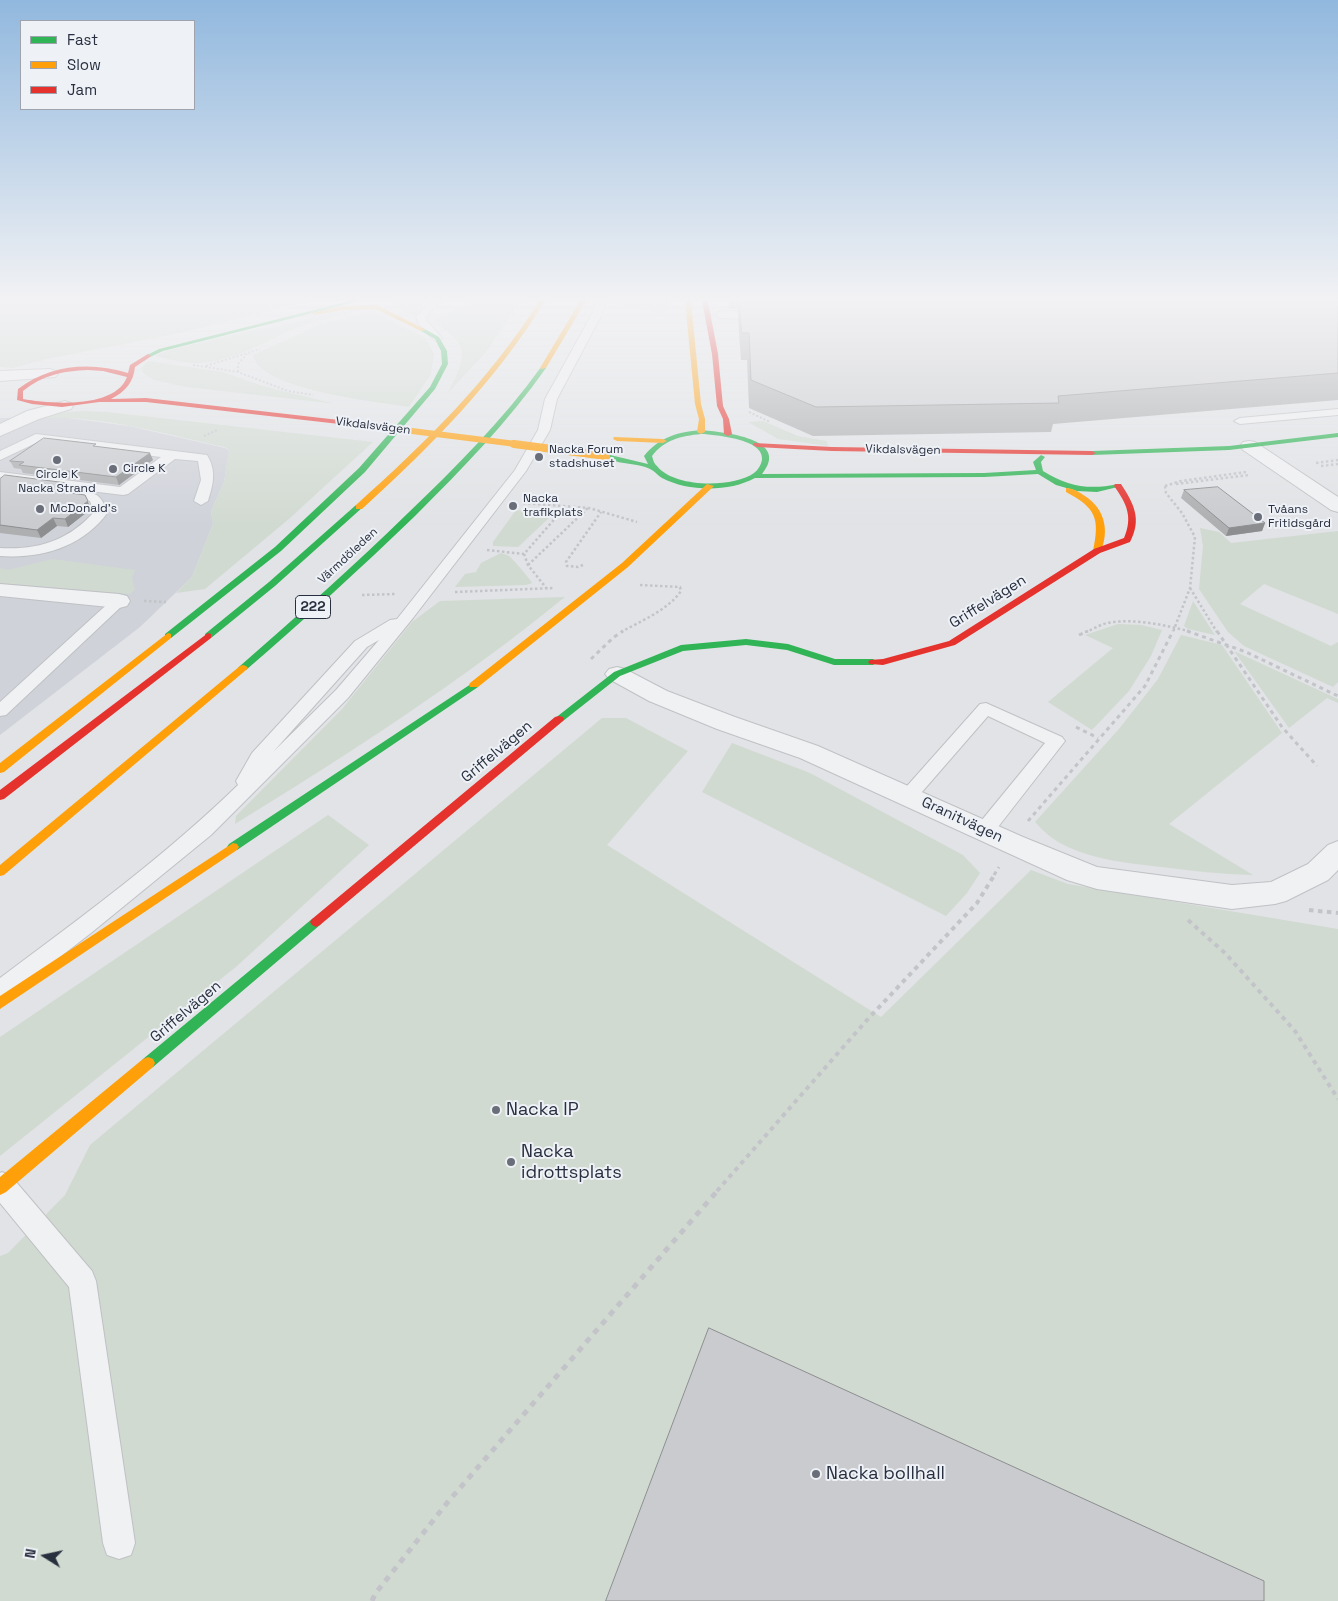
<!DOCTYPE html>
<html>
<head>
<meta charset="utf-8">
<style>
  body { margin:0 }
  #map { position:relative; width:1338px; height:1601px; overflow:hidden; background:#e1e3e6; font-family:"Space Grotesk",sans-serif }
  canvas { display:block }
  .legend { position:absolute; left:20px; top:20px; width:175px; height:90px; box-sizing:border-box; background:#eef1f6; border:1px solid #9fa3ad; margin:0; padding:6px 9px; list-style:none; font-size:15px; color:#282f3f }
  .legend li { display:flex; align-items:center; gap:10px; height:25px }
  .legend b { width:25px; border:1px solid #9fa3ad }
  .north { position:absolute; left:20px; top:1531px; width:50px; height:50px; -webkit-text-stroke:4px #eef1f6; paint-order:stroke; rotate:280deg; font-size:14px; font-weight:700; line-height:20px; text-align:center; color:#282f3f }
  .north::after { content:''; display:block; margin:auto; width:18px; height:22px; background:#282f3f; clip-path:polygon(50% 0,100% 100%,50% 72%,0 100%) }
</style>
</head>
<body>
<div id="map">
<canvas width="1338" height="1601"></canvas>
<ul class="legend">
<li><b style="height:6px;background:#30b455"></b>Fast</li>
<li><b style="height:6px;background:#ff9f0a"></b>Slow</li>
<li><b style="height:6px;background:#e5322d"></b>Jam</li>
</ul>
<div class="north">N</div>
</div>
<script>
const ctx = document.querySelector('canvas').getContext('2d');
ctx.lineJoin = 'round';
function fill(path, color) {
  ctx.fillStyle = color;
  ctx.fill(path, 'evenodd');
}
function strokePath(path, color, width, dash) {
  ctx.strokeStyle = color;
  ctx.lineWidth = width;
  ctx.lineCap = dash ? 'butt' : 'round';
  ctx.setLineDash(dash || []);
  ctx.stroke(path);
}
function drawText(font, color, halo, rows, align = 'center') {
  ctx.font = font + ' "Space Grotesk",sans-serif';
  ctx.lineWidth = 4;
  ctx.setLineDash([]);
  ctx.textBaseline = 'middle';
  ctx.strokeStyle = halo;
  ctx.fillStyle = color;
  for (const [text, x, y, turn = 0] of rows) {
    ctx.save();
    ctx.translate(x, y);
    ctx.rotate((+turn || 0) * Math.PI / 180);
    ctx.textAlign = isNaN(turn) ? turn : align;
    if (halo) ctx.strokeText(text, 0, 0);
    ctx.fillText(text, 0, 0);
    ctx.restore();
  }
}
const built = new Path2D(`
  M61,417L129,426L225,448L229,451L224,482L211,511L213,524L192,577L140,627L0,735V418Z`);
const green = new Path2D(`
  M0,301H311L185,332L47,359L13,368L0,367Z
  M405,301H424L417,315L413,316L393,306Z
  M476,301H521L486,352L448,393C466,357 472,344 433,323L435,319Z
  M612,301H670V308L660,313L621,305Z
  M365,309C339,316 312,321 287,332C260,345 231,361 200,363C186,364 168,359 154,356L170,350L253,330L275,327L332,313Z
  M372,311L426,338L434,354L431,374L409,407C378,402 259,390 253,355L318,325Z
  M148,361L223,372L263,386L336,404L186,387L154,380L143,373L141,368Z
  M84,411L108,412L373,442L290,518L205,589L176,593L192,577L213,524L211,511L224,482L229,451L225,447C169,435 101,415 44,418L66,412Z
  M763,421L798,436L827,441L828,446L778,439L748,422Z
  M516,510L551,513L549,518L518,547L493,546V542Z
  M1200,528L1219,532L1231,543L1338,531V614L1264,584L1240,604L1331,646L1338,642V682L1333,687L1244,646L1228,632L1199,589L1203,546Z
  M501,553C502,553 509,556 509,556C512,558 531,580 532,583L526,585L455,587L465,574L476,572L481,563Z
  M52,559L135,570L132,578L135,590L130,594L0,583V568L8,570Z
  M565,597C462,681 349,754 235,824L236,816L342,709L412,622L440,601Z
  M1193,601L1215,635L1188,629L1184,626Z
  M1118,624L1141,625L1162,630L1151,656L1129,691L1092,730L1048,702L1113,648L1085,635Z
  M1181,635L1222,645L1282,733L1169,824L1253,875C1222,874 1192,871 1161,867C1128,863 1094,860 1064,845C1052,839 1044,832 1035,822L1119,729L1158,679Z
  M1234,651L1338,699V703L1327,698L1289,728Z
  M602,718H626L688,751L607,845L881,1017L1031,870L1068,884L1338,929V1601H0V1256L8,1253L65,1195L90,1145Z
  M732,743L810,773L963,855L980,873L967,893L946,916L702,792Z
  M328,815L369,845L237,966L0,1156V1037Z`);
const pathFar4 = new Path2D(`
  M193,365L238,372L288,391L313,395
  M206,366L260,349
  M238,372V364L247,354
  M749,412L770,422
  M204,436L217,430`);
const pathFar3 = new Path2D(`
  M1316,463L1338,460
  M1321,466L1338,464
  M1176,484L1249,475
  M1165,486L1181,481L1246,472
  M1165,486L1166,493L1182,513L1195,537L1190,588L1173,632
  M523,503L589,508L637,522
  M487,550L524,554
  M528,565L588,508
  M583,565L578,567L567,566L566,562L601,512
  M1190,588L1217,632
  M547,589L528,565L524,554L565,507
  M455,592L554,588
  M362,595L396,594
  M144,601L166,602
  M621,632C641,621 668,610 681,591L680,587L640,585
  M1085,632C1092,630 1099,625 1107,623C1134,618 1165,625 1192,632`);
const pathFar2 = new Path2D(`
  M1187,631L1246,652L1338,696
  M1217,631L1282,727L1317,766
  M1079,635L1088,631
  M591,659L614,637L623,631
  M1076,727L1098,738
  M1028,821L1145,686L1173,631
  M994,875L999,867`);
const pathFar1 = new Path2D(`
  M1309,910L1338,913
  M1188,920L1225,953L1295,1031L1338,1099
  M717,1191L867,1020L977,903L995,874`);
const path = new Path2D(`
  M372,1601L375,1594L447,1503L718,1190`);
const lane = new Path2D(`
  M431,301H441L426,317L427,321L442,338L437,341L434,340L419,324L416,317Z
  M596,301H606L602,314L557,399L550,430L526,471L413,618L348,698L211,835L91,933L8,997L0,999V978C82,917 165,856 238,785L236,781L252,753L355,641L390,620L397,619L515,470L538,430L545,399L592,314ZM379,640L336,690L273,752L367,647Z
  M1338,409V415L1240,424L1234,421L1240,418Z
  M36,434L207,455C217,471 213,485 208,501L201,505L194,501L201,480L198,461L175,459L128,494L123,495L0,480V472L120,487L161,457L38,442L0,460V451Z
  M73,491C96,494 98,490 108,512C83,547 41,559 0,556V548C38,550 68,541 94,512L90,501L68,498L67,495Z
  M119,597L124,598L126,601L124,604L6,715L0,716V702L114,598Z
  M986,703L1062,737L1065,741L991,836L984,838L977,836L974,831L977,826L1045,743L988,716L915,800L908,801L901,800L899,795L980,704Z
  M2,1172L11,1176L92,1271L96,1281L135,1543L131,1555L119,1559L107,1555L103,1543L69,1287L0,1203V1173Z`);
const street = new Path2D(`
  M724,311L776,312L783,316L776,320L719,318L717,315L719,312Z
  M50,369L55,371L58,374L55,377L0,381V371Z
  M65,401L71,403L73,406L71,409L39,419L0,436V424L27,411Z
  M1249,441L1255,442L1338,497V512L1331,510L1243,450L1240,446L1243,442Z
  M0,584L119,594L127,596L130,601L127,606L119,608L0,596Z
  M617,667L625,669L667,691L735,717L818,746L1023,837L1097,867L1232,885L1271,882L1308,864L1328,845L1338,841V870L1328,880L1286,901L1275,904L1232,909L1097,889L1067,880L800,758L717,729L649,701L609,679L605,674L609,669Z`);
const fast = new Path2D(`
  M350,301H360L163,351L150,357L145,356L159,349Z
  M423,328L439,337L447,351L448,364L435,389L365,472L281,551L171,638H165V634L275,547L359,468L430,387L442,364L441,351L435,339L421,331V329Z
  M541,367L546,368C508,422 462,469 415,516C360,569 304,620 246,670H240L238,668L240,666C297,616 354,566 408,513C456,467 502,421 541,367Z
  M701,430C722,432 792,438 762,474L984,473L1036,470L1033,462L1041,455L1045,457L1041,462L1043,471C1068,487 1090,490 1118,484L1122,486L1097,492L1077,491L1056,485L1038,474L984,477L755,478C729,492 689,492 662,478C658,476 655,471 650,469C636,462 615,465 602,456L606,454L648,464L644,456C659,437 678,432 701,430ZM701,434C716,435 765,439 762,460C761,465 758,470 754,473C733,488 674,488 657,466C654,464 653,459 652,456C664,440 681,436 701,434Z
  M1338,433V437L1229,450L1092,455L1088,453L1092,451L1229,446Z
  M356,505L363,507L275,586L211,638H205V634L269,582Z
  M746,639L788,644L835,659H873L878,662L873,665H834L787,650L746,645L683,651L620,676L563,721L559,722L554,719L614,672L681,645Z
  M474,682L478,683L479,685L478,687L237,850H229L227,847L229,844Z
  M316,917L320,919L322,922L320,925L153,1067L148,1069L143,1067L141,1063L143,1059L312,919Z`);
const slow = new Path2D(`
  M539,301H545C495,382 432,445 362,509H356V505C425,443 490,380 539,301Z
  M580,301H586L546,368L541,369L540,368Z
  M685,301H691L701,404L705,419V432L701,434L697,432L699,419L695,404Z
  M377,305L426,330L421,331L376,309L344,310L315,315L312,313L344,306Z
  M614,437L663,439L667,441L663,443L617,441L613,439Z
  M707,484L714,486L628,567L478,687H470L469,685L470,683L622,563Z
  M1066,488C1073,488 1079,492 1085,496C1105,509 1110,531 1100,553L1097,554L1093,551C1100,518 1096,508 1066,492Z
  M168,633L171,634V638L4,772L0,773V763Z
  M243,665L246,666L248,668L246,670L4,875L0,876V865L240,666Z
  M233,843L237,844L239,847L237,850L0,1009V996Z
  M148,1057L153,1059L155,1063L153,1067L6,1192L0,1195V1177L143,1059Z`);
const jam = new Path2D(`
  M702,301H708L718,354L723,406L729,419L732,434L728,436L724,434L723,419L717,406L712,354Z
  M148,354L151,356L150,357L135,367C133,383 126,391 111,399L146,398L348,421L351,423L348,425L146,402H99L62,407L32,404L17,400L18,389C49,365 90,361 128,373L130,365ZM88,370L103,371L127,377C115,409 50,404 23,399V391C43,375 63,371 88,370Z
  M754,443L832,447L1092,451L1096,453L1092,455L832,451L757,447L753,445Z
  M1115,484H1121C1134,504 1142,519 1130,542L1100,553L955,645L883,665L870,664L868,662L870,660L883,659L949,641L1094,549L1124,538C1133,517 1127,504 1114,486Z
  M208,633L211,634V638L4,799L0,800V790Z
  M559,716L563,717L564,719L563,721L320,925L316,927L312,925L310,922L312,919L555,717Z`);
const slowBridgeFar1 = new Path2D(`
  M348,423L524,445`);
const slowBridge = new Path2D(`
  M514,444L606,456`);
const wall = new Path2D(`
  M729,301H1338V400L1053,424L1051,432L813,436L749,408L747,360H741L738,320V309H729Z
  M97,447L153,460L119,485L23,473L21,469L14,468L10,461Z
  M0,479L70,490L68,493L91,509L68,527L57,526L41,538L0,533Z
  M1184,490L1265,523L1262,531L1226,536L1181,498Z`);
const shadedWall = new Path2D(`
  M150,453L153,460L119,485L116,477Z
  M67,483L70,490L65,494L62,487Z
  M85,495L91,509L68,527L65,519Z
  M53,518L57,526L41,538L37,530Z
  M1265,523L1262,531L1226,536L1229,528Z`);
const building = new Path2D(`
  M739,301H1338V373L1058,396L1059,403L816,407L751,380L749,333H742Z
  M44,438L96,444L93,446L150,453L116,477L19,465L24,462L10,461Z
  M5,475L67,483L62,487L64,492L85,495L88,501L65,519L53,518L37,530L0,525V479Z
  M1218,487L1265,523L1229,528L1184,490Z
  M709,1328L1264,1581V1601H606Z`);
const markers = [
  [539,457,5,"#696e79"],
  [57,460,5,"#696e79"],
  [113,469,5,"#696e79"],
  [513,506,5,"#696e79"],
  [40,509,5,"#696e79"],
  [1258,517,5,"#696e79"],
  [496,1110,5,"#696e79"],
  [511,1162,5,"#696e79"],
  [816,1474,5,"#696e79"]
];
const farStreetnames = [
  ["Vikdalsvägen",373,426,7],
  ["Vikdalsvägen",903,450,1],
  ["Värmdöleden",348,556,-43]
];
const farPoinames = [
  ["Nacka Forum",549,450],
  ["stadshuset",549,464],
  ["Circle K",123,469],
  ["Circle K",57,475,"center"],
  ["Nacka Strand",57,489,"center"],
  ["Nacka",523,499],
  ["trafikplats",523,513],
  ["McDonald's",50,509],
  ["Tvåans",1268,510],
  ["Fritidsgård",1268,524]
];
const shields = [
  [313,607,35]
];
const shieldNames = [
  ["222",313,607]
];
const streetNames = [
  ["Griffelvägen",988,602,-32],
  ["Griffelvägen",497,752,-40],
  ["Granitvägen",962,820,25],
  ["Griffelvägen",186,1012,-40]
];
const nearPoinames = [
  ["Nacka IP",506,1110],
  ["Nacka",521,1152],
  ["idrottsplats",521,1173],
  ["Nacka bollhall",826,1474]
];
fill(built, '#cfd2d9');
fill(green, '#d1dad1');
strokePath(lane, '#bfc1c4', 2);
strokePath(street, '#bfc1c4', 2);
strokePath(pathFar4, '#c3c4c9', 2, [2, 2]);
strokePath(pathFar3, '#c3c4c9', 2.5, [2.5, 2.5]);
strokePath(pathFar2, '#c3c4c9', 3, [4, 4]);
strokePath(pathFar1, '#c3c4c9', 4, [4.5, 4.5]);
strokePath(path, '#c3c4c9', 5, [6, 6]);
fill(lane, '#f0f1f3');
fill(street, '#f0f1f3');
fill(fast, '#30b455');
fill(slow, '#ff9f0a');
fill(jam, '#e5322d');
strokePath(slowBridgeFar1, '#ff9f0a', 6);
strokePath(slowBridge, '#ff9f0a', 8);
fill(wall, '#adafb1');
fill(shadedWall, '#8d8e90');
fill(building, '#c9cbce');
strokePath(building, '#8d8e90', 1);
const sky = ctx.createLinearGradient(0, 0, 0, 525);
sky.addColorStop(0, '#91b8de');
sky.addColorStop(0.57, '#f2f2f4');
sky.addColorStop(1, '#f2f2f400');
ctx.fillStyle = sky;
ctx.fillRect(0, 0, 1338, 525);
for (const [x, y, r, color] of markers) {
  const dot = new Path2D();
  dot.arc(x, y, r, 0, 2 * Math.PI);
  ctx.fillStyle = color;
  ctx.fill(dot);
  strokePath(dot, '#eef1f6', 2);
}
drawText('12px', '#282f3f', '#eef1f6', farStreetnames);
drawText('12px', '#282f3f', '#eef1f6', farPoinames, 'left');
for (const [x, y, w] of shields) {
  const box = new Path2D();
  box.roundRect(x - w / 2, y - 11.5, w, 23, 4);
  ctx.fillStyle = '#eef1f6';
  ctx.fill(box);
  strokePath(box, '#282f3f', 1);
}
drawText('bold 14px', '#282f3f', null, shieldNames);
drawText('15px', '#282f3f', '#eef1f6', streetNames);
drawText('18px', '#282f3f', '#eef1f6', nearPoinames, 'left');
</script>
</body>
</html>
